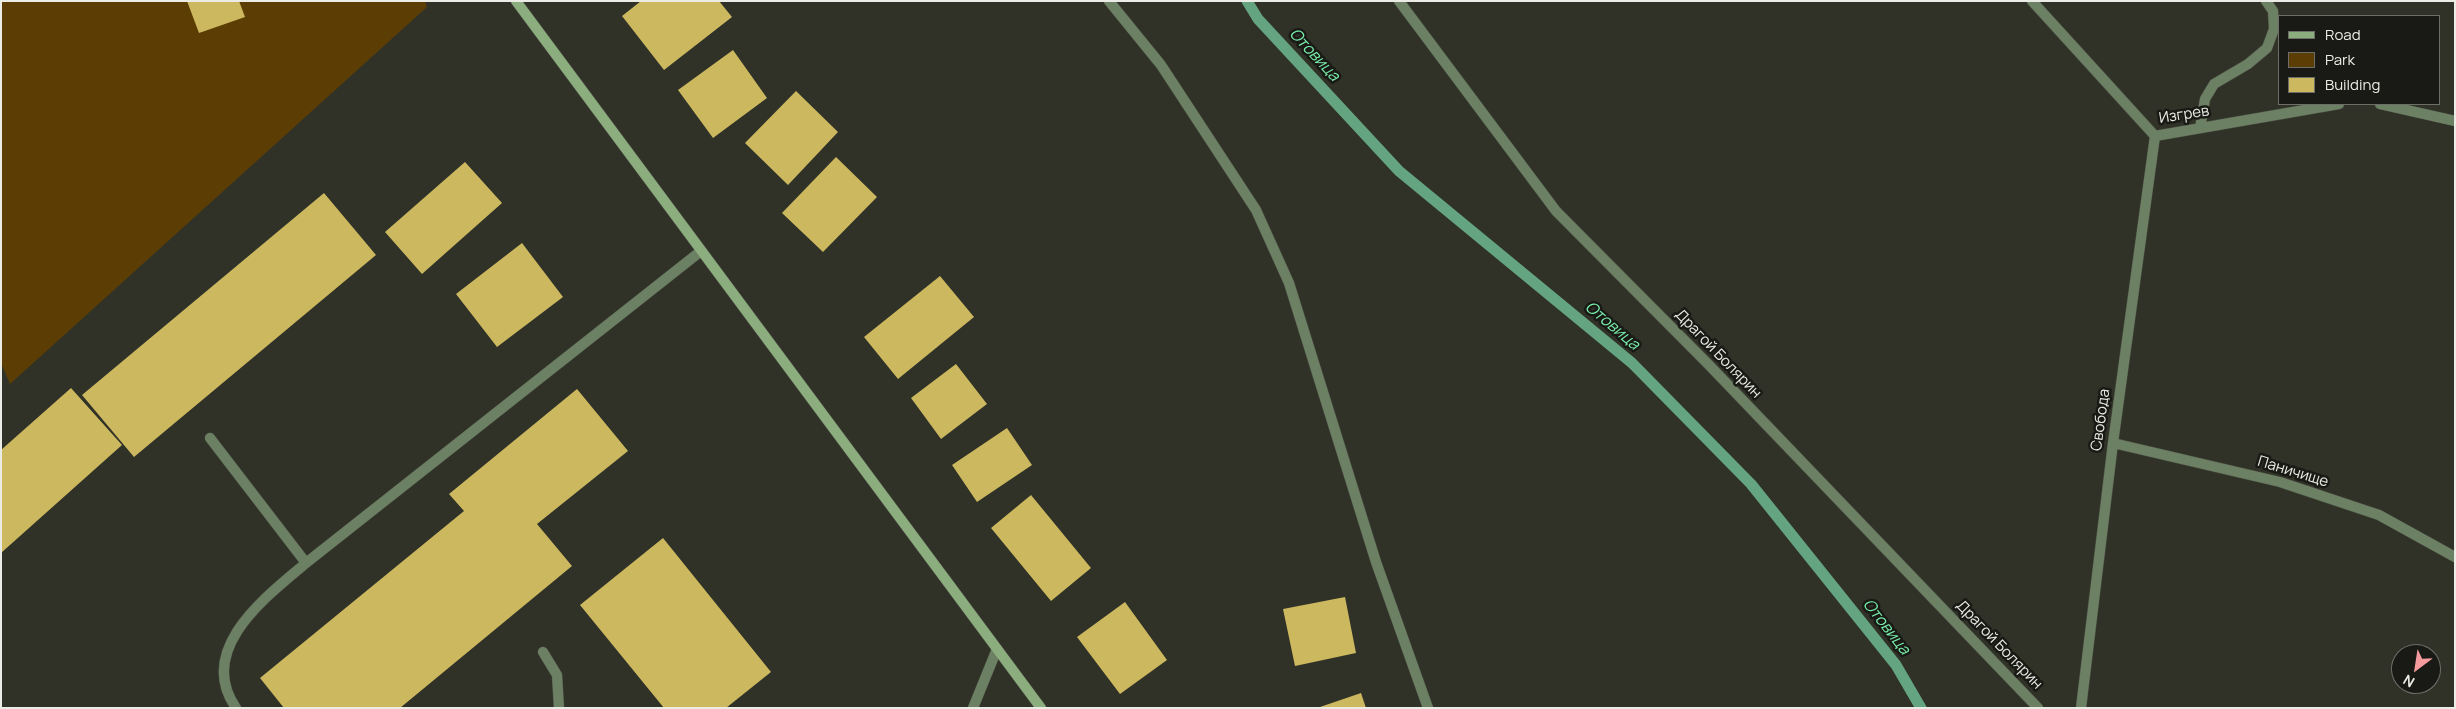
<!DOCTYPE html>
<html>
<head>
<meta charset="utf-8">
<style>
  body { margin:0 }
  #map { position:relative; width:2456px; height:709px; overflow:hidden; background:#303228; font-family:Manrope,sans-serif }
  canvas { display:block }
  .frame { position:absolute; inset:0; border:2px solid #eaece5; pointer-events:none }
  .legend { position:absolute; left:2278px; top:15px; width:162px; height:90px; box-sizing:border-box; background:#191a15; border:1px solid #6d6e68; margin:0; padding:6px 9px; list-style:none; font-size:15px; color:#eaece5 }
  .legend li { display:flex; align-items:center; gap:10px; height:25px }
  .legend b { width:25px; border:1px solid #6d6e68 }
  .north { position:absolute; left:2391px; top:644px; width:50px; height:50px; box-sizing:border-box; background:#191a15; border:1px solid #6d6e68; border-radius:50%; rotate:211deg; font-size:14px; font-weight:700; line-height:20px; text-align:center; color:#eaece5 }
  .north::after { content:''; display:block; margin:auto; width:18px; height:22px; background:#f59b9e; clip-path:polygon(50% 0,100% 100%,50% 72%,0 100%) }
</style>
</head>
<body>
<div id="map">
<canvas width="2456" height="709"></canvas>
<div class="frame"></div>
<ul class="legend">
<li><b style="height:6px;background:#8cad7e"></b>Road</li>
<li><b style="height:14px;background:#5c3e05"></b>Park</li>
<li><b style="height:14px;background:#ccb85f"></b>Building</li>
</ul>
<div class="north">N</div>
</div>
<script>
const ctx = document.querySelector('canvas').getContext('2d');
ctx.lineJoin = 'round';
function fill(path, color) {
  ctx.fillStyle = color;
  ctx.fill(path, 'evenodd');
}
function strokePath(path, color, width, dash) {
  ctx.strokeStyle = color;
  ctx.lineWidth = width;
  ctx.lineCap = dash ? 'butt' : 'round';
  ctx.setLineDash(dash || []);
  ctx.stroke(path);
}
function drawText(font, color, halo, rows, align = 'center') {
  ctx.font = font + ' Manrope,sans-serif';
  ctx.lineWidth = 5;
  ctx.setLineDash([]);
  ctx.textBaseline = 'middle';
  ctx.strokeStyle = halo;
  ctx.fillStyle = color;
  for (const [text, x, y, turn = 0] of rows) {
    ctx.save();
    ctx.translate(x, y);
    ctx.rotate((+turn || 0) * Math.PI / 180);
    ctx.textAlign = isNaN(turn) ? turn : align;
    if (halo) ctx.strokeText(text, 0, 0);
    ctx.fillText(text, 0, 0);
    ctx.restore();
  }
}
const green = new Path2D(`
  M1,1H425L427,7L10,384L1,363Z`);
const stream = new Path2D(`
  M1247,1L1258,19L1399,171L1632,363L1751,484L1896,665L1921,708`);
const building = new Path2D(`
  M187,1H239L245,17L199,33Z
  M641,1H719L732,17L664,70L622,16Z
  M733,50L767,98L713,138L678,90Z
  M796,91L838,132L788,185L745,143Z
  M836,157L877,197L823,252L782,213Z
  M465,162L502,203L422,274L385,232Z
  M324,193L376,255L134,457L82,395Z
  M522,243L563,297L497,347L456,294Z
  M940,276L974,317L898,379L864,337Z
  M956,364L987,404L941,439L911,398Z
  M71,388L122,445L1,553V450Z
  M577,389L628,451L537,524L572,566L400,708H284L260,678L464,511L449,494Z
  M1007,428L1032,465L977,502L952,465Z
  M1031,495L1091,568L1051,601L991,528Z
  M663,538L771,672L726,708H664L580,605Z
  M1345,597L1356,653L1295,666L1283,609Z
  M1125,602L1167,660L1120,694L1077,637Z
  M1361,693L1366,708H1320V707Z`);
const lane = new Path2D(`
  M210,438L306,563
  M543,652L557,675L559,708
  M236,708C195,649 267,596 306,563L701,251
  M973,708L997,649`);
const street = new Path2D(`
  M1109,1L1161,65L1256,210L1289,283L1376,562L1428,708
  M1399,1L1556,211L1709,365L2038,708
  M2032,1L2155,136L2339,104
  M2380,104L2455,121
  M2200,128L2205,99L2214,84L2248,64L2267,48L2274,29L2273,11L2266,1
  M2113,443L2280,482L2379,515L2455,557
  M2081,708L2113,443L2155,136`);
const secondary = new Path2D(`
  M516,1L1041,708`);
const streetNames = [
  ["Изгрев",2184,115,-9],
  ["Драгой Болярин",1718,354,46],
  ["Свобода",2101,420,-82],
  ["Паничище",2293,472,17],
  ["Драгой Болярин",1999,645,46]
];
const waterNames = [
  ["Отовица",1314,55,47],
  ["Отовица",1612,326,40],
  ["Отовица",1886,627,52]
];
fill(green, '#5c3e05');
strokePath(stream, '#64a481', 11);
fill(building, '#ccb85f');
strokePath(lane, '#4e5046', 11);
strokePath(street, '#4e5046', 11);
strokePath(secondary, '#4e5046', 11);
strokePath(lane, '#6c8163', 10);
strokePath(street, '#6c8163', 10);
strokePath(secondary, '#8cad7e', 10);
drawText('15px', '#eaece5', '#191a15', streetNames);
drawText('italic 16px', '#78eca9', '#191a15', waterNames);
</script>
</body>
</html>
